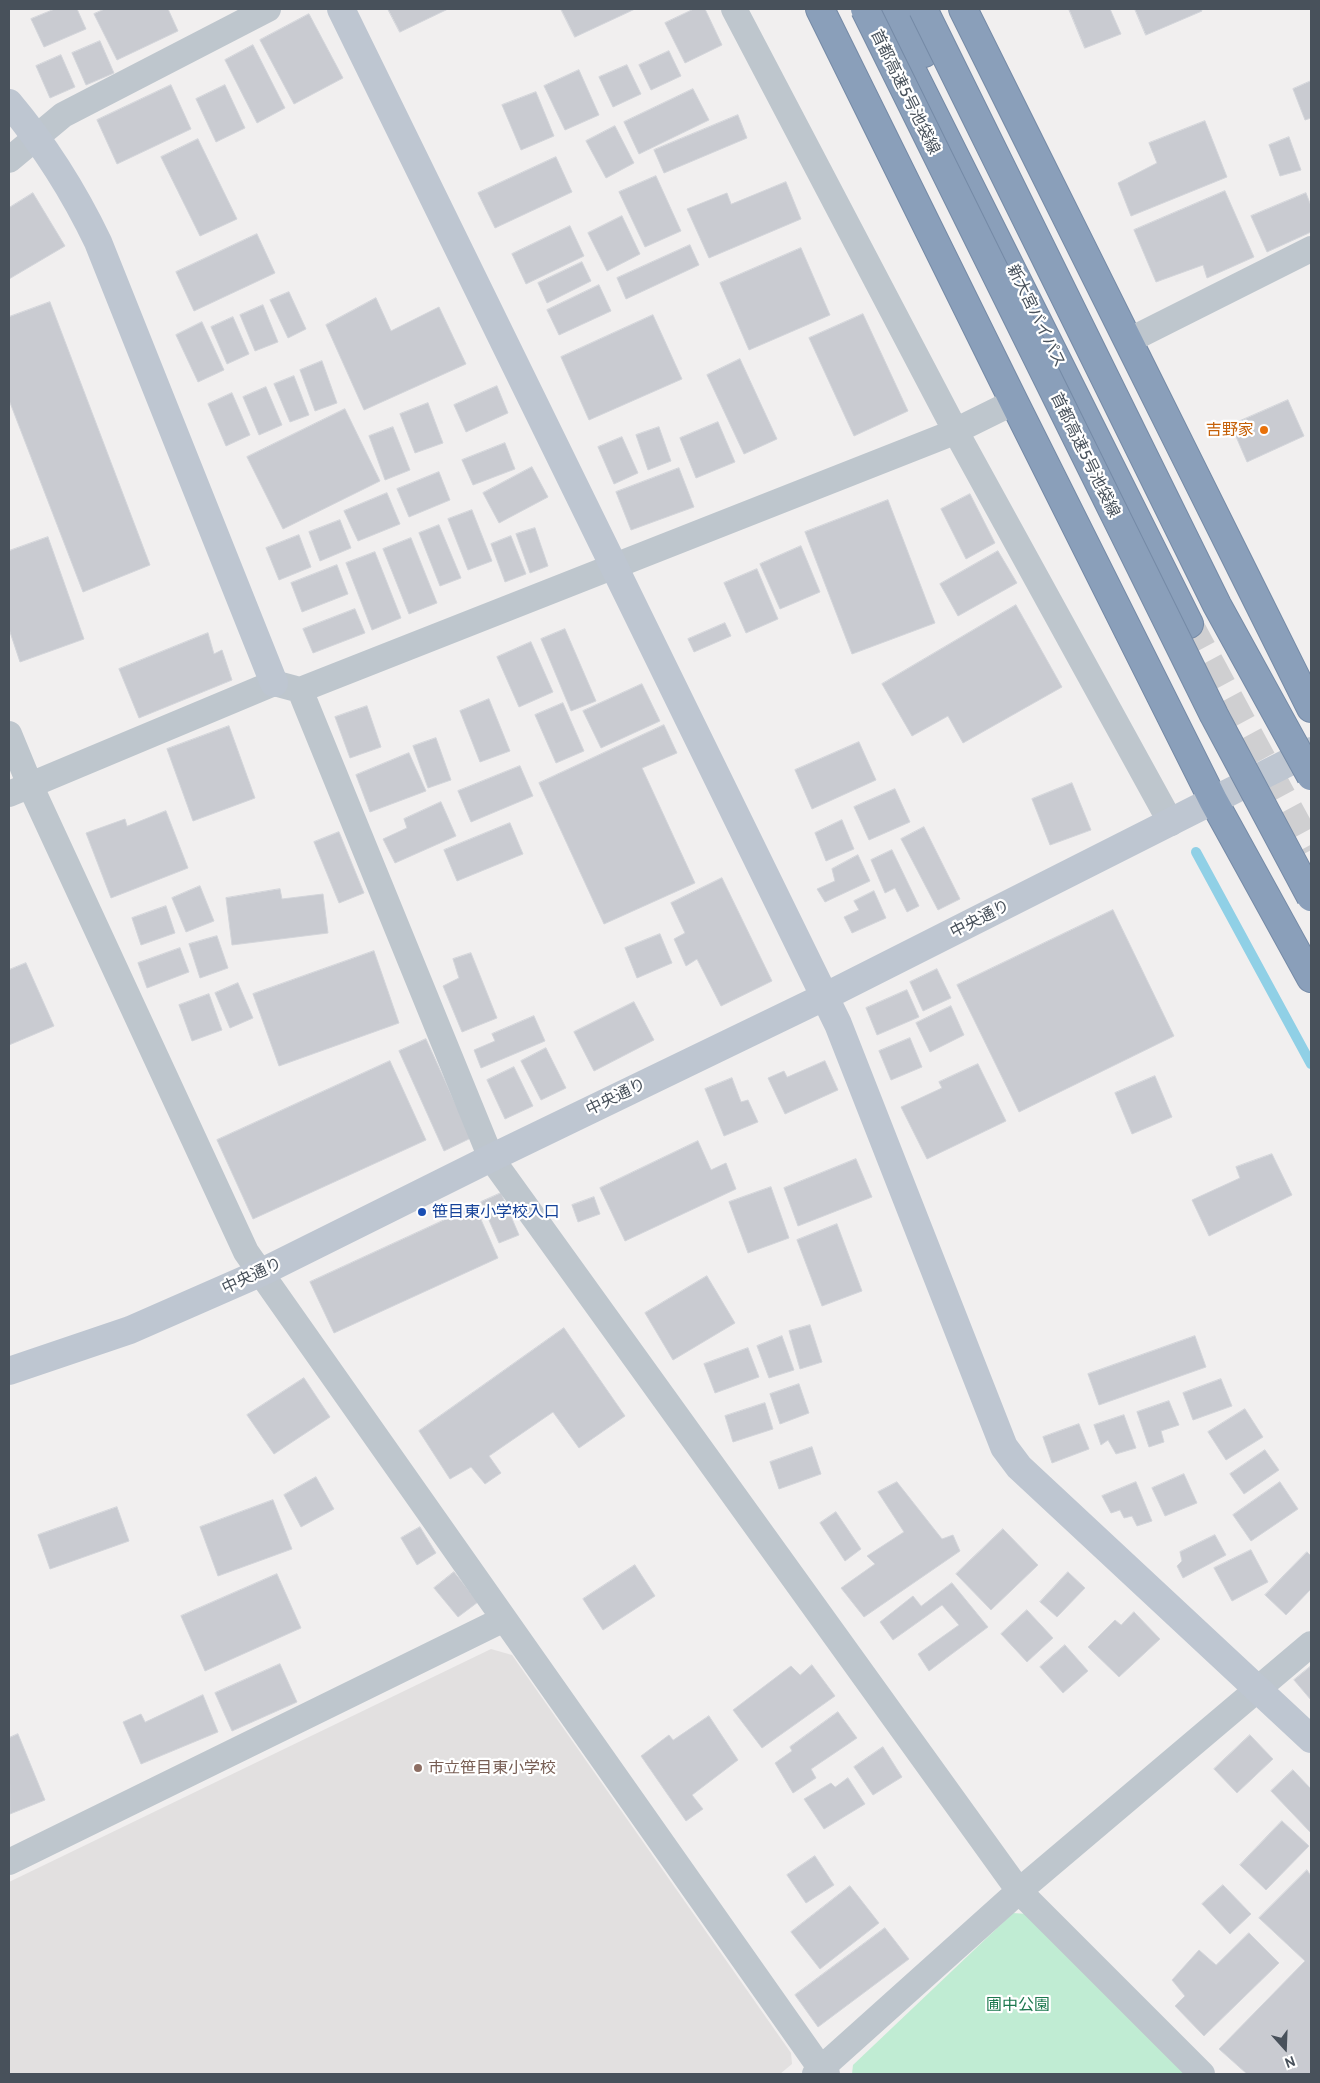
<!DOCTYPE html>
<html>
<head>
<meta charset="utf-8">
<style>
  body { margin:0 }
  #map { position:relative; width:1320px; height:2083px; overflow:hidden; background:#f1efef; font-family:Cabin,sans-serif }
  canvas { display:block }
  .frame { position:absolute; inset:0; border:10px solid #48515b; pointer-events:none }
  .north { position:absolute; left:1260px; top:2023px; width:50px; height:50px; -webkit-text-stroke:4px #fff; paint-order:stroke; rotate:160deg; font-size:14px; font-weight:700; line-height:20px; text-align:center; color:#48515b }
  .north::after { content:''; display:block; margin:auto; width:18px; height:22px; background:#48515b; clip-path:polygon(50% 0,100% 100%,50% 72%,0 100%) }
</style>
</head>
<body>
<div id="map">
<canvas width="1320" height="2083"></canvas>
<div class="frame"></div>
<div class="north">N</div>
</div>
<script>
const ctx = document.querySelector('canvas').getContext('2d');
ctx.lineJoin = 'round';
function fill(path, color) {
  ctx.fillStyle = color;
  ctx.fill(path, 'evenodd');
}
function strokePath(path, color, width, dash) {
  ctx.strokeStyle = color;
  ctx.lineWidth = width;
  ctx.lineCap = dash ? 'butt' : 'round';
  ctx.setLineDash(dash || []);
  ctx.stroke(path);
}
function drawText(font, color, halo, rows, align = 'center') {
  ctx.font = font + ' Cabin,"Noto Sans JP",sans-serif';
  ctx.lineWidth = 4.5;
  ctx.setLineDash([]);
  ctx.textBaseline = 'middle';
  ctx.strokeStyle = halo;
  ctx.fillStyle = color;
  for (const [text, x, y, turn = 0] of rows) {
    ctx.save();
    ctx.translate(x, y);
    ctx.rotate((+turn || 0) * Math.PI / 180);
    ctx.textAlign = isNaN(turn) ? turn : align;
    if (halo) ctx.strokeText(text, 0, 0);
    ctx.fillText(text, 0, 0);
    ctx.restore();
  }
}
const education = new Path2D(`
  M491,1649L512,1655L791,2053L792,2064L780,2074H9V1882Z`);
const green = new Path2D(`
  M1013,1913L1028,1914L1188,2074H852L853,2065Z`);
const stream = new Path2D(`
  M1196,852L1311,1064`);
const building = new Path2D(`
  M55,9H77L86,29L44,47L31,19Z
  M105,9H168L178,31L117,60L94,14Z
  M388,9H448L400,32Z
  M561,9H635L575,37Z
  M694,9H705L722,45L685,63L665,23Z
  M1069,9H1110L1121,34L1085,48Z
  M1135,9H1201L1202,11L1146,35Z
  M309,14L343,78L294,104L260,40Z
  M100,41L114,73L86,85L72,53Z
  M253,45L285,108L257,123L225,60Z
  M669,51L681,76L651,90L639,65Z
  M61,55L75,87L50,98L36,66Z
  M627,65L641,94L613,107L599,77Z
  M579,70L599,115L565,130L544,86Z
  M1311,81V118L1305,120L1293,89Z
  M171,85L191,129L117,164L97,120Z
  M225,85L245,128L216,142L196,99Z
  M693,89L709,120L639,154L624,122Z
  M536,92L554,136L521,150L502,105Z
  M738,115L747,138L664,173L654,150Z
  M1205,121L1227,177L1131,216L1118,183L1157,163L1149,143Z
  M615,126L634,163L606,178L586,141Z
  M1289,137L1301,170L1280,176L1269,145Z
  M198,139L237,219L200,236L161,157Z
  M556,157L572,192L495,228L478,193Z
  M656,176L681,231L645,247L619,192Z
  M786,182L801,219L709,258L687,209L727,193L731,204Z
  M1225,191L1254,257L1207,278L1203,265L1156,282L1134,230Z
  M33,193L65,246L9,279V208Z
  M1306,193L1311,206V232L1267,252L1251,216Z
  M622,216L640,254L607,271L588,233Z
  M570,226L584,256L526,284L512,254Z
  M257,234L275,273L194,311L176,272Z
  M690,245L699,265L626,299L617,278Z
  M801,248L830,315L749,350L720,283Z
  M582,262L591,281L547,303L538,283Z
  M599,285L611,311L559,335L547,310Z
  M289,292L306,329L288,338L270,300Z
  M376,298L391,331L439,307L466,364L364,410L326,325Z
  M50,302L150,565L83,592L9,400V317Z
  M263,305L278,342L255,351L240,315Z
  M863,314L908,411L854,436L809,338Z
  M653,315L682,379L589,420L561,357Z
  M233,317L249,354L227,364L211,327Z
  M202,322L224,370L198,382L176,335Z
  M740,359L777,439L744,454L707,375Z
  M322,361L337,403L315,411L300,370Z
  M294,376L309,415L290,422L274,384Z
  M497,386L508,413L466,432L454,405Z
  M266,387L282,425L259,435L243,397Z
  M232,393L250,435L226,446L208,404Z
  M1288,400L1304,436L1247,462L1231,425Z
  M428,403L443,443L415,453L400,414Z
  M345,409L380,481L283,529L247,457Z
  M718,422L735,462L696,478L680,438Z
  M393,427L410,470L385,480L369,436Z
  M659,427L671,461L648,470L636,435Z
  M622,437L638,473L614,484L598,447Z
  M505,443L515,469L473,485L462,460Z
  M532,467L548,497L499,523L483,493Z
  M679,468L694,507L631,530L616,492Z
  M439,472L450,500L409,517L397,489Z
  M387,493L400,524L358,541L344,511Z
  M970,494L995,543L966,559L941,509Z
  M888,500L935,623L852,654L805,532Z
  M472,510L492,561L468,570L448,519Z
  M340,520L351,548L320,561L309,532Z
  M439,525L461,578L440,586L419,533Z
  M535,528L548,566L530,573L516,534Z
  M299,535L311,567L279,580L266,548Z
  M511,536L526,574L505,582L491,544Z
  M48,537L84,639L20,662L9,629V551Z
  M411,538L437,603L409,614L383,549Z
  M801,546L820,592L780,609L760,564Z
  M998,551L1017,583L958,616L940,584Z
  M375,552L401,618L372,630L346,563Z
  M337,565L348,594L302,612L291,583Z
  M757,569L778,619L746,633L724,583Z
  M1016,605L1062,687L963,743L948,716L912,736L882,684Z
  M355,609L365,633L313,653L303,629Z
  M725,623L731,636L694,652L688,639Z
  M565,629L596,701L571,711L541,639Z
  M208,633L214,654L222,650L232,680L139,718L119,669Z
  M531,642L553,692L519,707L497,657Z
  M642,684L660,721L601,748L583,711Z
  M489,699L510,751L480,762L460,711Z
  M563,703L584,751L556,763L535,715Z
  M367,706L381,747L350,758L335,717Z
  M664,725L677,753L642,768L695,883L604,924L539,783Z
  M229,726L255,798L193,821L167,749Z
  M436,738L451,780L428,788L413,746Z
  M859,742L876,780L812,809L795,770Z
  M409,753L426,791L370,812L356,775Z
  M520,766L533,796L471,822L458,791Z
  M1072,783L1091,830L1050,845L1032,799Z
  M895,789L910,822L869,840L854,807Z
  M441,802L456,836L395,863L383,839L407,828L404,819Z
  M166,811L188,868L111,898L86,833L125,819L127,826Z
  M842,820L854,849L826,861L815,833Z
  M510,823L523,854L457,881L444,850Z
  M924,827L960,899L938,910L901,839Z
  M339,832L364,893L339,903L314,842Z
  M892,850L919,906L907,912L895,888L885,893L871,860Z
  M858,855L870,881L825,902L817,889L835,881L832,869Z
  M722,878L772,981L721,1006L697,959L686,966L674,939L685,933L671,903Z
  M200,886L214,921L186,932L172,898Z
  M280,889L282,899L323,894L328,933L232,945L226,898Z
  M874,891L886,918L852,933L844,917L859,910L854,901Z
  M166,906L175,933L141,945L132,918Z
  M1113,910L1174,1036L1019,1112L957,985Z
  M660,934L672,963L637,978L625,948Z
  M217,936L228,968L200,978L189,944Z
  M180,948L189,972L147,988L138,963Z
  M374,951L399,1023L279,1066L253,994Z
  M471,953L497,1018L462,1032L443,986L459,978L453,959Z
  M26,963L54,1026L9,1045V970Z
  M937,969L951,998L923,1011L910,982Z
  M238,983L253,1018L230,1028L215,993Z
  M907,990L919,1017L877,1035L866,1008Z
  M209,994L222,1030L192,1041L179,1005Z
  M634,1002L654,1040L594,1071L574,1032Z
  M951,1006L964,1035L930,1052L916,1023Z
  M534,1016L545,1041L481,1068L474,1050L495,1041L492,1034Z
  M910,1038L922,1067L891,1080L879,1051Z
  M426,1039L471,1138L444,1151L399,1051Z
  M546,1048L566,1088L541,1100L521,1061Z
  M390,1061L426,1140L253,1219L217,1140Z
  M825,1061L838,1090L785,1114L768,1078L784,1071L787,1077Z
  M978,1064L1006,1121L927,1159L901,1107L942,1088L939,1082Z
  M514,1067L533,1106L505,1119L487,1080Z
  M1155,1076L1172,1117L1132,1134L1115,1093Z
  M732,1078L741,1102L748,1100L758,1122L724,1136L705,1089Z
  M698,1141L711,1170L726,1163L736,1189L625,1241L600,1188Z
  M1272,1154L1292,1195L1209,1236L1192,1200L1240,1178L1236,1167Z
  M856,1159L872,1197L798,1226L784,1188Z
  M771,1187L789,1238L748,1253L729,1202Z
  M501,1193L519,1235L499,1243L481,1202Z
  M594,1197L600,1214L578,1222L572,1205Z
  M475,1206L498,1258L334,1333L310,1282Z
  M837,1224L862,1291L822,1306L797,1240Z
  M707,1276L735,1323L673,1360L645,1313Z
  M810,1325L822,1362L800,1369L789,1331Z
  M564,1328L625,1416L579,1448L553,1412L489,1456L501,1473L485,1484L471,1467L450,1479L419,1431Z
  M782,1336L794,1370L769,1378L757,1346Z
  M1195,1336L1206,1367L1099,1405L1088,1374Z
  M748,1348L759,1377L715,1393L704,1364Z
  M304,1378L330,1417L274,1454L247,1415Z
  M1221,1379L1232,1406L1193,1420L1183,1393Z
  M799,1384L809,1413L780,1424L770,1394Z
  M1169,1401L1179,1425L1161,1431L1164,1442L1149,1447L1137,1412Z
  M765,1403L773,1429L733,1442L725,1416Z
  M1245,1409L1263,1437L1226,1460L1208,1432Z
  M1124,1415L1136,1448L1116,1454L1108,1440L1101,1445L1094,1425Z
  M1079,1424L1089,1449L1052,1463L1043,1437Z
  M812,1447L821,1474L779,1489L770,1462Z
  M1265,1450L1279,1470L1244,1494L1230,1474Z
  M1184,1474L1197,1503L1165,1516L1152,1488Z
  M316,1477L334,1509L301,1527L284,1495Z
  M897,1482L942,1539L953,1535L960,1551L864,1617L841,1588L875,1564L867,1556L904,1532L878,1492Z
  M1136,1482L1152,1521L1137,1526L1132,1516L1124,1518L1120,1510L1111,1513L1102,1496Z
  M1280,1482L1298,1509L1251,1541L1233,1515Z
  M273,1500L292,1549L218,1576L200,1527Z
  M117,1507L129,1541L50,1569L38,1535Z
  M836,1512L861,1549L845,1561L820,1523Z
  M420,1527L436,1553L417,1565L401,1538Z
  M1003,1529L1038,1565L991,1610L956,1574Z
  M1215,1535L1226,1555L1183,1578L1177,1566L1182,1561L1180,1552Z
  M1251,1550L1268,1582L1232,1601L1214,1568Z
  M1307,1552L1311,1556V1589L1286,1615L1265,1595Z
  M635,1565L655,1596L603,1630L583,1599Z
  M454,1572L478,1602L458,1617L434,1588Z
  M1068,1572L1085,1588L1057,1617L1040,1602Z
  M277,1574L301,1628L205,1671L181,1616Z
  M952,1583L988,1627L929,1671L918,1654L959,1625L942,1605L893,1640L880,1622L913,1596L921,1606Z
  M1027,1610L1053,1638L1027,1662L1001,1634Z
  M1134,1612L1160,1639L1119,1677L1088,1647L1115,1620L1121,1625Z
  M1065,1645L1088,1671L1063,1693L1040,1667Z
  M280,1664L297,1702L232,1731L215,1693Z
  M812,1665L835,1696L762,1748L733,1710L791,1666L800,1675Z
  M1311,1666V1700L1294,1680Z
  M203,1695L218,1732L141,1764L123,1722L141,1714L145,1722Z
  M838,1712L857,1738L811,1769L816,1778L793,1793L775,1763L792,1751L790,1747Z
  M709,1716L738,1760L692,1795L703,1809L686,1821L641,1756L669,1735L673,1740Z
  M18,1734L45,1800L10,1814L9,1738Z
  M1250,1735L1273,1759L1237,1793L1214,1769Z
  M883,1747L902,1777L873,1795L854,1767Z
  M1293,1770L1311,1789V1833L1271,1791Z
  M848,1778L865,1804L824,1829L804,1799L831,1783L835,1787Z
  M1282,1821L1309,1846L1266,1890L1240,1865Z
  M815,1856L834,1885L806,1903L787,1875Z
  M1307,1870L1311,1876V2074H1247L1219,2049L1305,1961L1259,1918Z
  M1223,1885L1251,1914L1230,1934L1202,1904Z
  M850,1886L879,1923L820,1969L791,1932Z
  M885,1928L909,1959L818,2027L795,1995Z
  M1249,1933L1279,1963L1204,2036L1175,2006L1185,1996L1172,1980L1199,1950L1216,1965Z`);
const highwayTunnel = new Path2D(`
  M1189,624L1311,850`);
const street = new Path2D(`
  M734,9L955,430L1171,823
  M9,160L63,115L268,9
  M1128,341L1311,249
  M300,690L491,1158L1019,1891L1202,2074
  M9,734L30,785L246,1252L821,2069L827,2074
  M9,794L274,683L300,690L947,435L1014,402
  M9,1862L504,1619
  M815,2074L1019,1891L1311,1644`);
const secondary = new Path2D(`
  M341,9L838,1024L1004,1447L1019,1467L1311,1739
  M9,103C46,147 73,190 98,242L274,683
  M9,1371L130,1330L260,1273L491,1158L824,997L1311,751`);
const highway = new Path2D(`
  M820,9L1014,402L1213,800L1311,978
  M881,9L1189,624
  M904,9L924,53
  M963,9L1311,708`);
const highwayBridge = new Path2D(`
  M865,9L1214,715L1311,897
  M923,9L1217,605L1311,776`);
const markers = [
  [1264,430,5,"#e8710a"],
  [422,1212,5,"#1a4fb4"],
  [418,1768,5,"#8d6e63"]
];
const streetNames = [
  ["首都高速5号池袋線",905,92,64],
  ["新大宮バイパス",1036,316,64],
  ["首都高速5号池袋線",1085,455,64],
  ["中央通り",980,919,-27],
  ["中央通り",616,1097,-26],
  ["中央通り",252,1276,-25]
];
const foodNames = [
  ["吉野家",1254,430]
];
const transitNames = [
  ["笹目東小学校入口",432,1212]
];
const educationNames = [
  ["市立笹目東小学校",428,1768]
];
const parkNames = [
  ["圃中公園",1018,2005]
];
fill(education, '#e2e0e0');
fill(green, '#c0ecd3');
strokePath(stream, '#90d0e6', 10);
fill(building, '#c9cbd1');
strokePath(building, '#d3d5da', 1);
strokePath(highwayTunnel, '#cfcfd1', 28, [28, 14]);
strokePath(highway, '#758aa6', 30);
strokePath(street, '#bec6cd', 26);
strokePath(secondary, '#bec6d1', 28);
strokePath(highway, '#8a9fba', 28);
strokePath(highwayBridge, '#758aa6', 30, []);
strokePath(highwayBridge, '#8a9fba', 28);
for (const [x, y, r, color] of markers) {
  const dot = new Path2D();
  dot.arc(x, y, r, 0, 2 * Math.PI);
  ctx.fillStyle = color;
  ctx.fill(dot);
  strokePath(dot, '#fff', 2);
}
drawText('16px', '#48515b', '#fff', streetNames);
drawText('16px', '#c56008', '#fff', foodNames, 'right');
drawText('16px', '#164399', '#fff', transitNames, 'left');
drawText('16px', '#785e54', '#fff', educationNames, 'left');
drawText('16px', '#1d784f', '#fff', parkNames);
</script>
</body>
</html>
